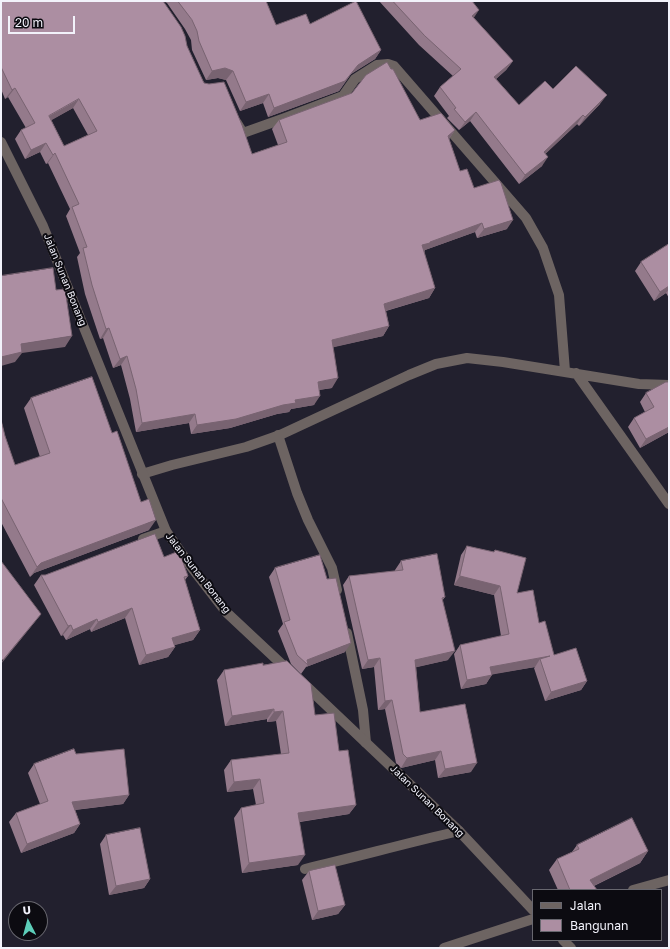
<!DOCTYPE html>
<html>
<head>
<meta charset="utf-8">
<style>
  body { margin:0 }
  #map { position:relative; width:670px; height:949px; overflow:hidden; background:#22202e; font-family:"Golos Text",sans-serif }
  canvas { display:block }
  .frame { position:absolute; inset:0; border:2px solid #f2f2fb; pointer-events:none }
  .legend { position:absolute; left:532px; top:889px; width:130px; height:52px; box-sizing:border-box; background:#0c0b11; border:1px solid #68676f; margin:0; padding:5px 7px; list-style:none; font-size:12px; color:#f2f2fb }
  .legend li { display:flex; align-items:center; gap:8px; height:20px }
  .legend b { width:20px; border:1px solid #68676f }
  .north { position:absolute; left:8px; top:901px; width:40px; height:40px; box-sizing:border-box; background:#0c0b11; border:1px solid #68676f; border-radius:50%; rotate:354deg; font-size:11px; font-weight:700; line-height:16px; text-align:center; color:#f2f2fb }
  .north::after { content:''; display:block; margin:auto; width:14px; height:18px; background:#5dceb9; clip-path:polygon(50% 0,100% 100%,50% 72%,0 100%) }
  .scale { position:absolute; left:8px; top:16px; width:67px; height:18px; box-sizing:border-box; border:2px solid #f2f2fb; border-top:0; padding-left:5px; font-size:12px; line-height:14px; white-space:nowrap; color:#f2f2fb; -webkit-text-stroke:3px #0c0b11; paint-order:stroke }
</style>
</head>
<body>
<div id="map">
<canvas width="670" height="949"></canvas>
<div class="frame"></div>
<ul class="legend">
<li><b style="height:5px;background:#6d6462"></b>Jalan</li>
<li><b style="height:11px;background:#ac8ea2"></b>Bangunan</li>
</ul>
<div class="north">U</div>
<div class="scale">20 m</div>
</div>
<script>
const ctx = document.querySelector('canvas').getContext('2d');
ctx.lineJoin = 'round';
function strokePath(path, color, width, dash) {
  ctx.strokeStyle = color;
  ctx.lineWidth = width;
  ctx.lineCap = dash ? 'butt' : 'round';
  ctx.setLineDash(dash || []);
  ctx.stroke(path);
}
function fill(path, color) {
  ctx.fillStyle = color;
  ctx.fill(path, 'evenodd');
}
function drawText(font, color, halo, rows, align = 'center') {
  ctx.font = font + ' "Golos Text",sans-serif';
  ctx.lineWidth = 4;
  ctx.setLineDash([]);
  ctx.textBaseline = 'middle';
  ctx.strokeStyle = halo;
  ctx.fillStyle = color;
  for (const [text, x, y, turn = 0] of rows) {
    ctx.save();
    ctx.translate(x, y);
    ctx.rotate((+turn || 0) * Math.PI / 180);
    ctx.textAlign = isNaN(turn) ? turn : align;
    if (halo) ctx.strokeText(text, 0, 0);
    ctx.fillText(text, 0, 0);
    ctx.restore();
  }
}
const minor = new Path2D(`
  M237,123L243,133L285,118L343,96L355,79L377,65L388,64L394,66L526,218L543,248L559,295L565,371
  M576,373L669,504
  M278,435L297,493L308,520L332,568L337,590
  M142,474L172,465L246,447L280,435L409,375L436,364L467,358L503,362L639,384L669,385
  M143,539L166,531
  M347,633L363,710L366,743
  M305,869C356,857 407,843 459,831
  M633,890L669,880
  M444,948L533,919`);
const tertiary = new Path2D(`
  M1,142L43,226L166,531L192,568L226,612L289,671
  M303,683L459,831L533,910
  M563,940L571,948`);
const wall = new Path2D(`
  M1,1H266L276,25L310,24L381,50L375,59L351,74L339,91L268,117L263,103L240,111L226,80L218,78L206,80L192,50L191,40L185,29L167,3L163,1L187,46L203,81L252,154L278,145L272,129L279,120L352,93L391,69L420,120L455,130L449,139L460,171L507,229L477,238L475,232L425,250L424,252L435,288L429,298L386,311L389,326L383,336L333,347L332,388L319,390L314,405L291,409L289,412L277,414L230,428L191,434L189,423L136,432L130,399L121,365L113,368L103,338L100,339L85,294L77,257L80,253L66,216L70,209L48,163L46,164L40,152L25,159L15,139L21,130L26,128L8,97L5,99L1,89ZM73,108L88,135L64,146L51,120Z
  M379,1H472L474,18L513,61L506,70L496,79L519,105L553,89L600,104L579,126L577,124L545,154L542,166L519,184L470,121L459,130L447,118L449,116L434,96L440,87L453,76L419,45Z
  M669,244V298L666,293L654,301L635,271L641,262Z
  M646,393L669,432L640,448L628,427L634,418L645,412L640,402Z
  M31,398L112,433L149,530L34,573L30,577L1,522V420L5,436L15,465L40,457L24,408Z
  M467,546L494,552L495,550L517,593L539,623L554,655L587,681L581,690L545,701L534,668L535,667L492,674L486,684L461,689L454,654L460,645L501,636L494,595L454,585L461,555Z
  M164,557L188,576L185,580L200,630L193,640L174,645L175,647L168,657L139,665L125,618L91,632L90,629L66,640L63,635L61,636L34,585L41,575H45Z
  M401,561L445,597L442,601L448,660L416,667L420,712L471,772L438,778L435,760L401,768L396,763L385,709L378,710L374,667L362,669L343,585L349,576L395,571V570Z
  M275,568L345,652L306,667L301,674L291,664L278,631L283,624L269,577Z
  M263,665L315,715L339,751L356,805L349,814L300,822L298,865L242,873L234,818L241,808L256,805L253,789L227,792L224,770L231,760L281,754L276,721L267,722V719L225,726L217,680L224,670Z
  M76,754L129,795L123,804L75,810L80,824L74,833L21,853L9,822L16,813L40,804L28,773L34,764Z
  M106,835L150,879L144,888L109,895L100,844Z
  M577,845L648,851L640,863L594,886L597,890H558L549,870L557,859L572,852Z
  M309,871L345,905L338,914L312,920L302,880Z`);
const shadedWall = new Path2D(`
  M479,10L473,19L472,16Z
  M381,50L375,59L351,74L339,91L268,117L274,108L358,65Z
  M513,61L506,70L488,86L494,77Z
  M225,68L233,71L226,80L218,78L206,80L212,71Z
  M15,88L8,97L5,99L12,90Z
  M269,94L263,103L240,111L246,102Z
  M607,95L600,104L579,126L585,117Z
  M79,99L73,108L43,125L49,116Z
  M476,112L470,121L459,130L465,122Z
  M583,115L577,124L538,161L544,152Z
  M455,130L449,139L448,136Z
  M46,143L40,152L25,159L31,150Z
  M55,153L48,163L46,164L53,155Z
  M548,157L542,166L519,184L525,175Z
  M513,220L507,229L477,238L484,229Z
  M482,223L475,232L425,250L424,253L422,245L430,242Z
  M669,286V289L666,293L654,301L660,292Z
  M435,288L429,298L378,313L384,304Z
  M389,326L383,336L326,349L332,340Z
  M109,328L103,338L100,339L106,329Z
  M72,336L65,347L22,353L15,362L1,366V357L21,344Z
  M127,356L121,365L113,368L120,359Z
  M338,378L332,388L311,391L318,382Z
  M320,396L314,405L291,409L289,412L277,414L230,428L191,434L197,425L295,400Z
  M195,414L189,423L136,432L142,423Z
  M669,427V432L640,448L646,439Z
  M156,520L149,530L34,573L30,577L37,567L41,563Z
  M460,576L500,586L494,595L454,585Z
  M132,608L125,618L91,632L98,622Z
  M41,614L34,623L1,664L3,660Z
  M97,619L90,629L66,640L73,630Z
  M71,625L63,635L61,636L68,626Z
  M200,630L193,640L165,648L172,638Z
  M351,643L345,652L306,667L308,665L307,660Z
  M175,647L168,657L139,665L146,655Z
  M455,651L448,660L409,669L415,660Z
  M550,656L540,659L535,667L484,676L490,667Z
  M380,658L374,667L362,669L368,660Z
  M492,675L486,684L461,689L467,680Z
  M587,681L581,690L545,701L551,692Z
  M392,700L385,709L378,710L385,701Z
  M274,709L267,719L225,726L232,716Z
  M283,711L276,721L267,722L274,712Z
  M441,751L435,760L401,768L407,758Z
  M477,763L471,772L438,778L445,769Z
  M260,779L253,789L227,792L234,782Z
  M129,795L123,804L65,811L72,802Z
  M356,805L349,814L291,823L298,813Z
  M80,824L74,833L21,853L27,844Z
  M648,851L640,863L585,890L590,880Z
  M305,855L298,865L242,873L249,863Z
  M150,879L144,888L109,895L116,886Z
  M345,905L338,914L312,920L318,911Z`);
const building = new Path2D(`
  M1,1H163L181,27L185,36L187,46L203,81L204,83L209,84L224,82L242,125L252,154L287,142L279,120L352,93L366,75L387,62L391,69H393L420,120L441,113L455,130L448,136L460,171L467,169L474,188L499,180L501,183L513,220L484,229L482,223L430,242V243L422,245L435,288L384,304L389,326L332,340L338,378L318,382L320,396L295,400L296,403L283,405L236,419L197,425L195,414L142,423L136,389L127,356L120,359L109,328L106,329L92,285L83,248L87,247L72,207L79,204L55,153L53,155L46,143L31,150L21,130L35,123L15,88L12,90L1,67ZM79,99L97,131L64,146L49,116Z
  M178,1H266L276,25L306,14L310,24L356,1L381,50L358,65L345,81L274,108L269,94L246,102L233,71L225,68L212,71L199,41L197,31L192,20Z
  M393,1H472L479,10L472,16L513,61L494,77L519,105L545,81L553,89L576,66L607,95L585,117L583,115L544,152L548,157L525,175L476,112L465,122L454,109L456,108L440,87L461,69L425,36Z
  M669,244V286L660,292L641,262Z
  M53,268L56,290L65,289L72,336L21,344L22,352L1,357V276Z
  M92,377L112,433L117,431L141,502L149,499L156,520L41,563L37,567L1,498V420L5,436L15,465L50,453L31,398Z
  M666,382H669V427L646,439L634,418L654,407L646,393Z
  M155,534L164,557L179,551L188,576L184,577L200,630L172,638L175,647L146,655L132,608L98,622L97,619L73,630L71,625L68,626L41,575H45Z
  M467,546L494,552L495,550L526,558L517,593L533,590L539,623L545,621L554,655L576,648L587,681L551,692L540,659L550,656L490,667L492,675L467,680L460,645L509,634L500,586L460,576Z
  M437,554L445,597L442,598L455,651L415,660L420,712L465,704L477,763L445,769L441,751L407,758L403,754L392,700L385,701L380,658L368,660L349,576L403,570L401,561Z
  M320,555L327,579L336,578L351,643L307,660L308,665L297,655L284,622L290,620L275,568Z
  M1,561L41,614L3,660L1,658Z
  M287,661L311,684L315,715L334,713L339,751L348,750L356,805L298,813L305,855L249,863L241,808L264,803L260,779L234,782L231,760L289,753L283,711L274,712V709L232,716L224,670L263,663V665Z
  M74,749L76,754L124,749L129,795L72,802L80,824L27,844L16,813L48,801L34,764Z
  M632,818L648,851L590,880L597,890H570L557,859L579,849L577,845Z
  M140,828L150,879L116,886L106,835Z
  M335,865L345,905L318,911L309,871Z`);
const streetNames = [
  ["Jalan Sunan Bonang",65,280,68],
  ["Jalan Sunan Bonang",198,573,52],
  ["Jalan Sunan Bonang",427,801,44]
];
strokePath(minor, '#6d6462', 10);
strokePath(tertiary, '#6d6462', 10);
fill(wall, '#947a8b');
fill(shadedWall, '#786371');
fill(building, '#ac8ea2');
strokePath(building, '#786371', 1);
drawText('10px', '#f2f2fb', '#0c0b11', streetNames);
</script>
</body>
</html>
